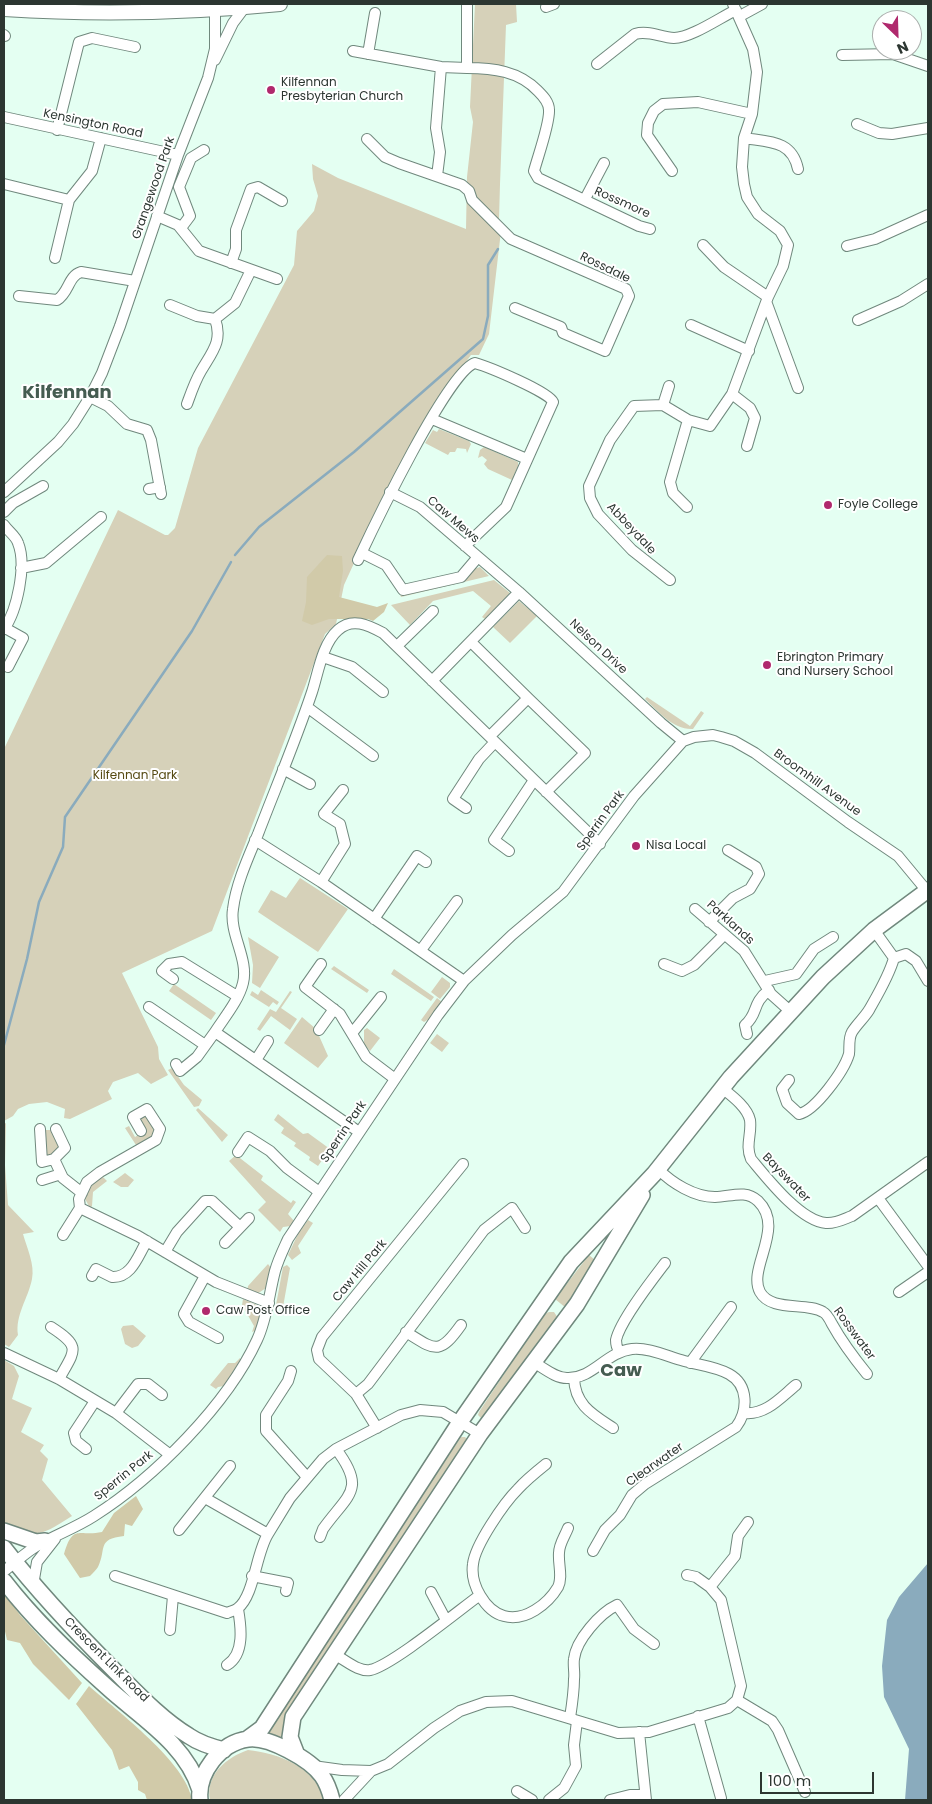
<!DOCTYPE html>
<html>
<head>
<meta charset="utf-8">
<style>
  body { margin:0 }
  #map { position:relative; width:932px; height:1804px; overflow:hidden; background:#e4fff2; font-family:Poppins,sans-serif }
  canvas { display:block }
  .frame { position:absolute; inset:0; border:5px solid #2c3631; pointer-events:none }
  .north { position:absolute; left:872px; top:10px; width:50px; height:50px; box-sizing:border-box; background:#fff; border:1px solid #abafad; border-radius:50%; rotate:156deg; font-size:14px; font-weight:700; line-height:20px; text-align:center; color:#2c3631 }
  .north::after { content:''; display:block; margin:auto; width:18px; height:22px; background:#b0296d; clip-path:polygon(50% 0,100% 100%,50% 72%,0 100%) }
  .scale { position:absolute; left:760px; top:1772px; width:114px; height:22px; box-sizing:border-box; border:2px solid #2c3631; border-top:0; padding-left:6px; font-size:15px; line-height:18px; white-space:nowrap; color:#2c3631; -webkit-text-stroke:4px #fff; paint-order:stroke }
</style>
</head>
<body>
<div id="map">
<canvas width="932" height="1804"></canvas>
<div class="frame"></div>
<div class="north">N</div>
<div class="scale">100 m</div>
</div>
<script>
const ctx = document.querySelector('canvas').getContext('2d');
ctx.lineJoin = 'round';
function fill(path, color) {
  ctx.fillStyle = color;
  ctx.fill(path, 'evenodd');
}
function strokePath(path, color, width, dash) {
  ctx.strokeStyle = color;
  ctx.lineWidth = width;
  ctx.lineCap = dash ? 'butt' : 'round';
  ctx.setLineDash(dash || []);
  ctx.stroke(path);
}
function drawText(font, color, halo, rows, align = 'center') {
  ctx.font = font + ' Poppins,sans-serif';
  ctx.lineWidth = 4;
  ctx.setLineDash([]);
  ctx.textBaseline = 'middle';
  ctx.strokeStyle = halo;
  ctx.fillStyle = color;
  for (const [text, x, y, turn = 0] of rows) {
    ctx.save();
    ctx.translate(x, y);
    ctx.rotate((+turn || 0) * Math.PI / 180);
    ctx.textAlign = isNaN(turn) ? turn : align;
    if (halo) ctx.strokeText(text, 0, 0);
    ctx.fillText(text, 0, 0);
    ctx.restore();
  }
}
const green = new Path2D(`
  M475,4H516L517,22L506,25L500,184L499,220L501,231L489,334L479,355H471L454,378L380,506L344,585L336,624L325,634L212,931L122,973L158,1047L159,1059L168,1075L151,1084L138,1073L113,1082L108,1091L112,1099L70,1119L64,1118L65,1109L47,1102L29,1104L18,1109L13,1116L4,1121V749L118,510L165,535H168L175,528L198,448L294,265L297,231L314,211L318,196L313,179L312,164L338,178L466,229L467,177L473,122L470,107Z
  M439,429L469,441L471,444L467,453L466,449L457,448L455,452H450L448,455L425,443L433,430L437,432Z
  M484,447L518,462V466L512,480L488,469L484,464L487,460L482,456L478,458L480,450Z
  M480,567L489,576L401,597L400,594Z
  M494,580L510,593L485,619L482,617L491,606L473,591L433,601L410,625L391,605Z
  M519,601L537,616L510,643L493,627Z
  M647,697L690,726L701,711L704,713L693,729C673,730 659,712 645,699Z
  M300,878L348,909L318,952L258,912L271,890L286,898Z
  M248,937L279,957L260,988L252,983L253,965Z
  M334,966L369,990L367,993L331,969Z
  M394,969L434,997L431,1001L391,974Z
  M442,977L450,983V987L440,999L431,992Z
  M174,984L216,1013L211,1020L169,991Z
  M261,990L279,1002L277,1005L273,1002L269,1007L250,995L252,991L258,995Z
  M290,991L292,992L281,1008L297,1019L290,1030L271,1016L260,1031L257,1029L270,1009L276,1012Z
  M437,998L442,1002L431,1018L424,1022L421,1020Z
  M302,1017L316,1029L328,1056L318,1068L284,1043Z
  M367,1028L380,1038L370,1051L364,1044V1030Z
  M437,1034L449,1043L442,1052L430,1043Z
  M172,1068L184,1085L202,1100L199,1106L194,1107L168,1070Z
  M198,1108L228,1135L222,1142L196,1110Z
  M278,1114L303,1134L308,1133L330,1149L318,1166L309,1160L310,1157L294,1146L296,1143L281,1133L284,1128L274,1120Z
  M147,1115L156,1129L152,1136L136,1145L125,1128L129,1126L135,1137L144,1131L140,1122L142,1116Z
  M6,1123L5,1165L8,1205L34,1232L23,1234C27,1248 35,1265 32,1279C28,1299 15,1315 18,1335L9,1347L4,1344V1124Z
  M44,1130H53L61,1144L51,1156L46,1155Z
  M236,1155L263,1176L261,1180L291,1203L293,1200L296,1202L288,1214L294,1221L291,1226L283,1227L280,1232L258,1210L266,1202L229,1161Z
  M125,1173L134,1180L128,1187H121L113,1182Z
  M103,1177L107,1181L93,1192L92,1206L90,1208L84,1197C87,1188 94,1181 103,1177Z
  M308,1220L313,1223L298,1246L301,1253L292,1260L288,1255L299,1232Z
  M589,1255L595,1260L566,1308L555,1299Z
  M268,1264L271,1268L266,1288L257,1294L247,1291L248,1286Z
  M287,1265L290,1268L283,1307L276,1305L283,1267Z
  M243,1299L257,1305L262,1313L257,1330L252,1332L254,1326L242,1305Z
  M549,1312H554L558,1318L482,1419L478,1415L479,1412L544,1314Z
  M133,1325L146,1336L138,1346L132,1348L125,1344L121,1329L123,1326Z
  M240,1358L241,1362L224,1386L218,1387L216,1389L210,1385L228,1363H235Z
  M4,1360L14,1366L19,1376L12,1399L32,1408L21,1432L44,1445L40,1451L48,1459L42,1480L72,1516C41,1536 38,1538 4,1525Z
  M461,1437H465L469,1441L286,1718L282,1732L283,1741L270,1737L265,1731Z
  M248,1750C278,1753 316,1767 324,1800H210C205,1775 227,1757 248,1750Z`);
const forest = new Path2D(`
  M327,555L342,556L343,571L339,597L377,607L388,603L384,612L373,621L368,619H329L312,625L302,621L306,602L307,577Z
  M136,1496L143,1509L132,1526L125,1524L124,1536C96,1539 107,1549 98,1567C96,1570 93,1573 90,1576L80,1578L64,1554C73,1523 79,1537 102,1532L114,1513Z
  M4,1593L20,1615L82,1683L69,1700L33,1664L20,1643L7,1640L4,1627Z
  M89,1686C117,1711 187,1763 192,1800H147L145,1794L138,1790V1782L129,1766L119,1770L112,1750L76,1704Z`);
const water = new Path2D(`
  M928,1563V1800H905L909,1749L884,1697L882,1666L887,1620L899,1597Z`);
const stream = new Path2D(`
  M235,555L259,527L354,452L483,339L488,316V265L498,249
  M4,1045L27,959L39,902L63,847L65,817L192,631L231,562`);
const minor = new Path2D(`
  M467,4V68C493,68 519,71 538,91C543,96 549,102 549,110C550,123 538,156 534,171L538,178L639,226L650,229
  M546,7L554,4
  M740,16L762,4
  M4,35L5,36
  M353,51L441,67L467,68
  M368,54L375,13
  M842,55L893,54L928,66
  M215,60L233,23L245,7
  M597,64L635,34C648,30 660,37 674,38C691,38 721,17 736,10
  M4,117L178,155
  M857,124L879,133L892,134L928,128
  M57,130L79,42L92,38L135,47
  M744,138C769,142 792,140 798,169
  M367,139L385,157L399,163L462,185L469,191L472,200L511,239L626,289L629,296L605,351L563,333L561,327L515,308
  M672,171L647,135L648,123L654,111L663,104L698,102L752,114
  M437,176L440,152L436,128L441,67
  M4,184L69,200
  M585,199L604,163
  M157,216L178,225L199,251L277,279
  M181,228L190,216L179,187L191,158L204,150
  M703,245L724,267L768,297
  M847,246L875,239L928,215
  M55,258L69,200L92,171L101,138
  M231,263L236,249V230L251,189L258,187L282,201
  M19,296L57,300C69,293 68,276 81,272L135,281
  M767,304L798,388
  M170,305L197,316L215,319L235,303L251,270
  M858,320L901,301L928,284
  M691,325L749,351
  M732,394L750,408L755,418L747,446
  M90,397L108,406L127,424L147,430L151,440L161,494
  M187,404C191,393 195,381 201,371C212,352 223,341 215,319
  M663,405L669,386
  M432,419L527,459
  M149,489L160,487
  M4,492L58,442L73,424L90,397L102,373L120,326L178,155L208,78L215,49V10
  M390,492L420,507L519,592L661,723L683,741
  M687,507L673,493L670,482L688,420
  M4,512L13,503L43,486
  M4,525C8,531 16,536 18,543C27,565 17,611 4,629
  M362,553L386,565L403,590L461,577L478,557
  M358,560C373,528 448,371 475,363C489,367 549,392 553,402L506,507L465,546
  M21,568L46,563L101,517
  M670,580L632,550L598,514L590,498L589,486L610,440L634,406L663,405L688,420L710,426L732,394L768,297L783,266L788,245L780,231L758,214L747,197L744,184L742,167L744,138L752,114L757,72L753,49L733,4
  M5,628L23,638L8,667
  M471,642L528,698L490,736
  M397,646L433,611
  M323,657L352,667L383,692
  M432,681L519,592
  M528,698L585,753L546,792
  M307,707L373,756
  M283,769L310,784
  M466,808L453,799L479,759L495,742
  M255,840L321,882L464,981
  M509,851L494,840L534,780
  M321,882L345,844L340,824L324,814L343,790
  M695,909L744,951L771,994L790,1011
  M374,919L417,856L426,862
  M709,922L733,898L750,889L759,874L756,867L728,850
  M874,930L894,958L906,954L916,961L928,981
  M421,950L457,901
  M321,964L305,987L340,1014L366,1057L395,1079
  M664,964L682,971L694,965L724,935
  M173,979L162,971L169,964L182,962L237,996
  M765,981L796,974L814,949L833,937
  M149,1007L205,1045
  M319,1030L334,1009
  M353,1032L381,997
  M747,1034L745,1025C759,1013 751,1004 769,990
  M256,1060L268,1041
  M176,1064L180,1071L197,1057L215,1032
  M789,1080L782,1089L787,1103L799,1114C815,1111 844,1071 849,1054C850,1047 848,1039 852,1032C857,1024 864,1018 869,1010C878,994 889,976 894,958
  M722,1088C732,1096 747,1107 750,1120C752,1134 745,1145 751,1159C767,1178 800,1221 826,1223C835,1224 844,1219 852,1216L928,1162
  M40,1129L42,1162L54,1159L65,1148L56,1129
  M359,1132L215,1032C224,1018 239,1000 243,983C249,959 229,934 233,909C236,884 248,858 258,834C276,787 296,740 312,692C318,674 322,644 338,630C352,617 368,625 383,633L600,844
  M238,1152L248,1137L270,1151L287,1168L318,1191
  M54,1159L63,1178L82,1193
  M658,1169C672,1183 694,1197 715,1197C730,1197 745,1189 758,1201C786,1228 747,1268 760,1292C771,1312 806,1302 823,1312C827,1314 830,1320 832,1324C842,1342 854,1358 867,1374
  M42,1180L61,1174
  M878,1198L928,1266
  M80,1208L138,1236L216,1282L269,1303
  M63,1235L80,1208L79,1199L87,1182L100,1172L156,1140L160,1129L147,1109L133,1117L141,1131
  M225,1243L249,1218
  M165,1252L177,1232L205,1201H212L240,1227
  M92,1276L96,1269L112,1277C132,1278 138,1255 147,1241
  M205,1276L184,1314L189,1322L218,1338
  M899,1292L928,1272
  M51,1327C82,1347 75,1350 59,1379
  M406,1332C435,1350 439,1356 461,1325
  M619,1351C617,1348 616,1344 616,1340C620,1321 652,1280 665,1263
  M4,1353L59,1379L116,1413L169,1454
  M533,1362C544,1368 555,1378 567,1378C593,1379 606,1352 632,1349C647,1347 667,1356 681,1360C697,1365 715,1366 729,1374C749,1385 748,1411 736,1427L645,1484L632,1495L620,1515L605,1530L593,1551
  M690,1363L731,1307
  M291,1371L288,1381L266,1415V1431L307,1477
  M574,1378C575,1405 592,1414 613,1428
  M356,1394L368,1384L484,1230L512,1208L525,1228
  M116,1413L138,1384H148L162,1395
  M745,1413C766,1415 781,1397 796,1385
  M377,1428L356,1394L319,1359L317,1350L322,1337L463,1164
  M86,1449L76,1441L74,1433L95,1401
  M546,1464C536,1472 526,1480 518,1489C504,1503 475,1545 473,1564C470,1584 485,1611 504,1616C525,1622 548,1604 558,1587C563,1577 558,1564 559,1553C559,1544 565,1536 568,1528
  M205,1498L268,1534
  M179,1530L230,1466
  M320,1537L323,1529C348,1494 367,1490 336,1449
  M4,1571C16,1562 27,1551 40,1544C58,1534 77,1527 94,1516C154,1478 227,1405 257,1340C267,1319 269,1294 275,1271C278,1260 283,1250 288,1239L438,1015L464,981L512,935L563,892L634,796L683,741L694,737L713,735L721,737L734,741L755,753L848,822L898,856L927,891
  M115,1576L227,1613C230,1611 235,1611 238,1608C254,1596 256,1553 268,1534L290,1498L323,1459L336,1449L401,1415L420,1410L443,1412L480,1434
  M252,1576L288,1583L286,1591
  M33,1585L37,1562L55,1539
  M710,1587L735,1556L738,1536L748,1522
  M431,1592L446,1620
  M170,1630L173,1596
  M335,1655C346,1660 358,1672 370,1670C391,1666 458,1611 480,1595
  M227,1665C245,1654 241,1626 238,1609
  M737,1700L772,1721L778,1730L805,1792
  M698,1716L721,1798
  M570,1718C572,1705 574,1692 574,1679C575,1673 573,1666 574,1659C576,1640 600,1613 617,1605L634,1629L654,1644
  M639,1732L646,1800
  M313,1766L342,1770L371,1771
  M517,1791L532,1800
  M344,1800L371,1771L388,1764L434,1728L460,1711L486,1702L512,1701L618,1733L649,1732L728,1708L737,1700L741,1686L721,1600L710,1587L696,1577L687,1575
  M549,1800L564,1788L576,1766L574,1745L577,1721
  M610,1800L630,1795H645`);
const major = new Path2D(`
  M4,9C96,15 188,13 280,4`);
const highway = new Path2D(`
  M4,1531L36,1542L45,1541
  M4,1548C38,1592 75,1631 114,1670C137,1693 161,1719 189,1736C199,1743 212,1747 224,1750
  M4,1581C34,1620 70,1654 107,1687C141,1718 186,1744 200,1790
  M247,1739L262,1728L460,1422L571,1262L654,1174L731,1077L823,977L874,930L928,890
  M297,1755L290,1737L293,1717L480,1434L577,1304L642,1195
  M200,1800C197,1773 220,1743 248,1739C268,1736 310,1759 322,1776C327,1783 330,1792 332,1800`);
const markers = [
  [271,90,5,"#b0296d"],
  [828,505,5,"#b0296d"],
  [767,665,5,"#b0296d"],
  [636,846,5,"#b0296d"],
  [206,1311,5,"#b0296d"]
];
const poiNames = [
  ["Kilfennan",281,83],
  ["Presbyterian Church",281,97],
  ["Foyle College",838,505],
  ["Ebrington Primary",777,658],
  ["and Nursery School",777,672],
  ["Nisa Local",646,846],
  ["Caw Post Office",216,1311]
];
const streetNames = [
  ["Kensington Road",93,124,12],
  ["Grangewood Park",154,188,-71],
  ["Rossmore",622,203,24],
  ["Rossdale",605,268,26],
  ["Caw Mews",453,520,41],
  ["Abbeydale",631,529,47],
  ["Nelson Drive",598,647,43],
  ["Broomhill Avenue",817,783,36],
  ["Sperrin Park",601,821,-54],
  ["Parklands",730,923,42],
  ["Sperrin Park",344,1132,-56],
  ["Bayswater",786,1178,46],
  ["Caw Hill Park",360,1271,-50],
  ["Rosswater",854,1334,54],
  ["Clearwater",655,1465,-35],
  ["Sperrin Park",124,1476,-39],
  ["Crescent Link Road",106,1660,45]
];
const parkNames = [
  ["Kilfennan Park",135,776]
];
const districtNames = [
  ["Kilfennan",67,393],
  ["Caw",621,1371]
];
fill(green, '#d6d1b9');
fill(forest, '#d1caa9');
fill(water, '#8aabbd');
strokePath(stream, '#8aabbd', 2.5);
strokePath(minor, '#70887d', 12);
strokePath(major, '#70887d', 16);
strokePath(highway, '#70887d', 18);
strokePath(minor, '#fff', 10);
strokePath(major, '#fff', 14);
strokePath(highway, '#fff', 15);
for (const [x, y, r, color] of markers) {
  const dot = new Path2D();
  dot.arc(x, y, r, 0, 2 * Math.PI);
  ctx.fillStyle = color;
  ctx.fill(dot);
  strokePath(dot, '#fff', 2);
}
drawText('12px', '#2c3631', '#fff', poiNames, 'left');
drawText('12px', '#2c3631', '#fff', streetNames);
drawText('12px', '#574b13', '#fff', parkNames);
drawText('bold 18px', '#455c51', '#fff', districtNames);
</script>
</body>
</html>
